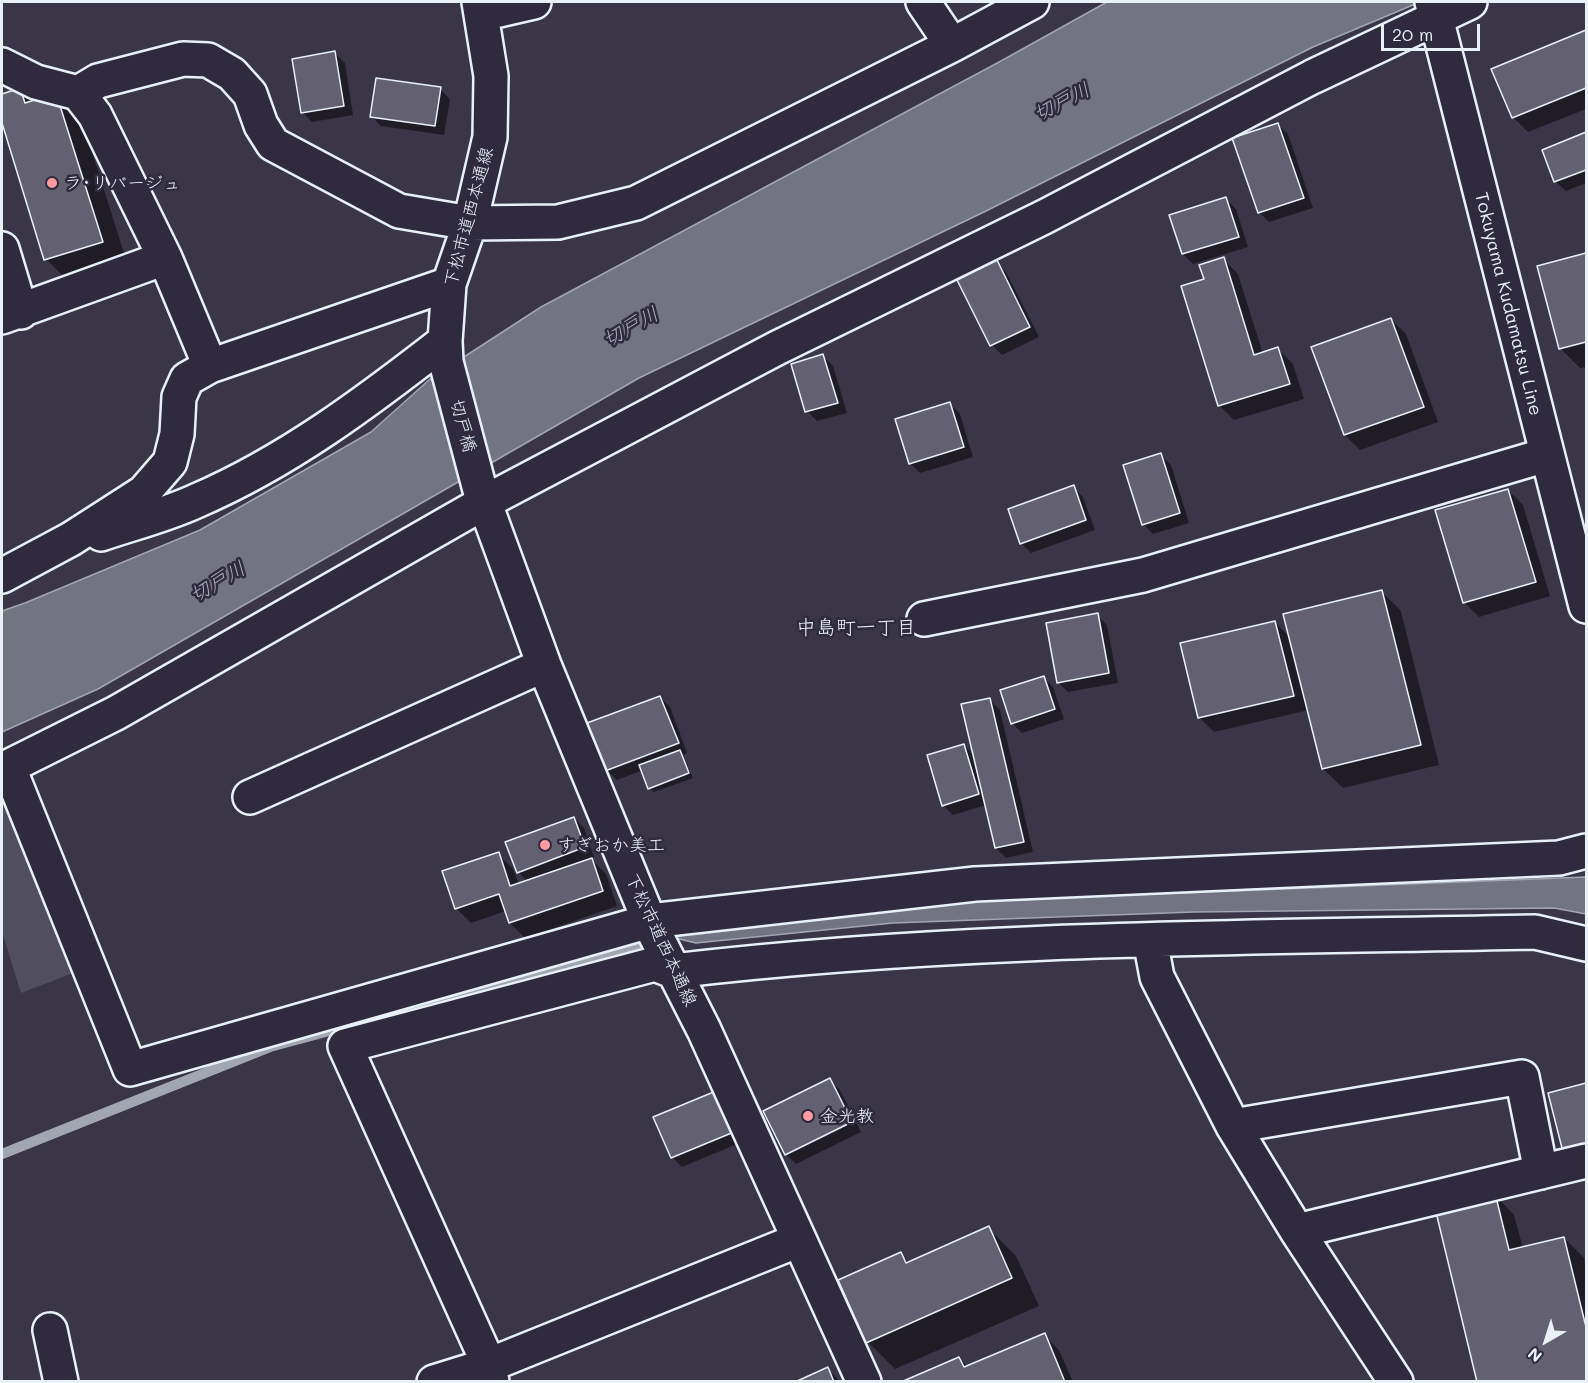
<!DOCTYPE html>
<html>
<head>
<meta charset="utf-8">
<style>
  body { margin:0 }
  #map { position:relative; width:1588px; height:1383px; overflow:hidden; background:#3a3648; font-family:Mali,sans-serif }
  canvas { display:block }
  .frame { position:absolute; inset:0; border:3px solid #e8f1f8; pointer-events:none }
  .north { position:absolute; left:1516px; top:1311px; width:60px; height:60px; -webkit-text-stroke:4px #2f2a3d; paint-order:stroke; rotate:219deg; font-size:16px; font-weight:700; line-height:24px; text-align:center; color:#e8f1f8 }
  .north::after { content:''; display:block; margin:auto; width:21px; height:27px; background:#e8f1f8; clip-path:polygon(50% 0,100% 100%,50% 72%,0 100%) }
  .scale { position:absolute; left:1381px; top:24px; width:99px; height:27px; box-sizing:border-box; border:3px solid #e8f1f8; border-top:0; padding-left:8px; font-size:18px; line-height:21px; white-space:nowrap; color:#e8f1f8; -webkit-text-stroke:4px #2f2a3d; paint-order:stroke }
</style>
</head>
<body>
<div id="map">
<canvas width="1588" height="1383"></canvas>
<div class="frame"></div>
<div class="north">N</div>
<div class="scale">20 m</div>
</div>
<script>
const ctx = document.querySelector('canvas').getContext('2d');
ctx.lineJoin = 'round';
function fill(path, color) {
  ctx.fillStyle = color;
  ctx.fill(path, 'evenodd');
}
function strokePath(path, color, width, dash) {
  ctx.strokeStyle = color;
  ctx.lineWidth = width;
  ctx.lineCap = dash ? 'butt' : 'round';
  ctx.setLineDash(dash || []);
  ctx.stroke(path);
}
function drawText(font, color, halo, rows, align = 'center') {
  ctx.font = font + ' Mali,"Klee One",sans-serif';
  ctx.lineWidth = 5;
  ctx.setLineDash([]);
  ctx.textBaseline = 'middle';
  ctx.strokeStyle = halo;
  ctx.fillStyle = color;
  for (const [text, x, y, turn = 0] of rows) {
    ctx.save();
    ctx.translate(x, y);
    ctx.rotate((+turn || 0) * Math.PI / 180);
    ctx.textAlign = isNaN(turn) ? turn : align;
    if (halo) ctx.strokeText(text, 0, 0);
    ctx.fillText(text, 0, 0);
    ctx.restore();
  }
}
const green = new Path2D(`
  M2,797L9,801L76,972L21,993L2,932Z`);
const water = new Path2D(`
  M1107,2H1420L1313,47L986,211L639,378L98,689L2,732V611L25,603L200,530L371,432L430,379L541,307L1001,61Z
  M1586,877V914L1554,908L1194,912L893,923L696,943L675,938L687,927L980,901Z`);
const shadow = new Path2D(`
  M1586,32V109L1528,132L1513,117L1493,69Z
  M335,53L345,63L353,115L312,122L302,112Z
  M440,89L450,99L444,135L381,126L371,116Z
  M20,90L32,102L55,95L83,123L129,269L74,287L46,259L2,118V96Z
  M1278,125L1288,134L1313,208L1269,222L1259,212Z
  M1586,134V183L1566,191L1556,182L1544,150Z
  M1226,199L1236,209L1248,247L1193,264L1183,254Z
  M1586,255V367L1580,368L1560,348L1539,267Z
  M1223,259L1238,274L1263,354L1278,349L1293,364L1304,399L1234,420L1219,405L1206,280Z
  M996,262L1006,272L1039,337L1002,355L992,345Z
  M1391,319L1406,334L1438,422L1360,450L1345,435Z
  M823,356L833,366L847,413L817,421L807,411Z
  M950,404L960,414L973,457L920,473L910,463Z
  M1161,455L1171,465L1189,523L1153,534L1143,524Z
  M1073,487L1083,497L1095,530L1031,553L1021,543Z
  M1508,490L1523,505L1550,596L1479,617L1464,602Z
  M1381,591L1401,611L1439,765L1343,788L1323,769L1309,710L1214,732L1199,717L1275,622L1291,639Z
  M1097,615L1107,625L1118,683L1068,692L1058,682Z
  M1043,677L1053,687L1064,719L1022,733L1012,723Z
  M660,697L670,707L687,753L683,755L693,778L654,792L650,788L643,770L617,780L607,770Z
  M990,700L1000,710L1033,852L1006,858L996,848L986,805L953,815L943,805L964,745L975,756Z
  M574,818L584,828L594,857L591,859L606,874L617,906L525,938L510,923L506,911L471,923L456,908L498,854L513,869L519,884L527,881L518,872Z
  M830,1080L840,1090L861,1132L796,1164L786,1154Z
  M1586,1085V1164L1550,1094Z
  M716,1092L742,1142L682,1167L672,1157Z
  M1495,1195L1514,1215L1523,1248L1564,1238L1584,1258L1586,1270V1382H1479Z
  M988,1228L1016,1256L1039,1306L895,1369L868,1342L900,1254L910,1263Z
  M1044,1335L1059,1350L1073,1382H904L959,1358L968,1367Z
  M827,1368L837,1378L839,1382L831,1378Z`);
const stream = new Path2D(`
  M2,1154L270,1047L655,943`);
const building = new Path2D(`
  M1586,30V88L1512,118L1491,69Z
  M335,51L344,106L301,113L292,59Z
  M376,78L441,87L435,126L370,117Z
  M20,88L25,103L56,93L103,242L44,260L2,123V94Z
  M1278,123L1304,198L1258,213L1232,138Z
  M1586,132V170L1554,182L1542,150Z
  M1226,197L1239,237L1182,254L1169,215Z
  M1586,253V342L1559,349L1537,266Z
  M1224,257L1254,355L1278,347L1290,384L1218,406L1181,286L1204,279L1199,265Z
  M997,260L1030,327L990,346L957,280Z
  M1391,318L1424,407L1344,435L1311,347Z
  M823,354L838,403L805,412L791,364Z
  M950,402L964,447L909,464L895,419Z
  M1161,453L1180,513L1142,525L1123,465Z
  M1074,485L1086,520L1020,544L1008,509Z
  M1508,489L1536,582L1463,603L1435,510Z
  M1382,590L1421,745L1322,769L1283,614Z
  M1098,613L1109,673L1057,683L1046,623Z
  M1275,621L1294,696L1198,718L1180,643Z
  M1044,676L1055,709L1011,724L1000,690Z
  M660,696L679,743L605,771L587,723Z
  M990,698L1024,842L995,848L961,704Z
  M964,744L979,794L942,806L927,755Z
  M680,750L689,773L648,789L639,765Z
  M574,817L585,847L517,873L505,842Z
  M499,852L510,886L592,858L603,891L509,923L499,894L455,909L442,871Z
  M830,1078L852,1122L785,1155L763,1111Z
  M1586,1083V1146L1563,1152L1548,1093Z
  M716,1091L734,1132L671,1158L653,1117Z
  M1495,1193L1509,1250L1564,1237L1586,1327V1382H1477L1435,1208Z
  M989,1226L1012,1278L866,1343L838,1280L901,1252L906,1263Z
  M1045,1333L1065,1382H901L959,1357L964,1367Z
  M828,1367L834,1382H795Z`);
const minor = new Path2D(`
  M479,2L491,76L490,137L470,223L449,284L445,341L446,362L480,490L544,665L653,930L704,1030L864,1382
  M923,2L952,45
  M482,14L534,2
  M2,65L36,82L78,93L95,115L165,258L210,366
  M78,93L98,81L183,59L208,60L232,74L250,94L261,125L273,144L399,211L470,223L558,222L636,203L952,45L1032,2
  M2,249L21,312
  M2,317L165,258
  M101,534C133,523 166,515 196,501C287,462 368,401 445,341
  M2,576L71,539L144,492L170,462L177,434L179,397L187,379L210,366L449,284
  M924,619L1143,575L1546,455
  M9,768L130,1069L650,921L975,884L1559,858L1586,851
  M2,770L116,713L485,502L777,348L1044,217L1312,77L1470,2
  M250,797L544,665
  M1150,940L1157,977L1233,1126L1297,1231L1396,1382
  M1233,1126L1522,1077L1541,1172
  M1297,1231L1586,1161
  M50,1330L61,1382
  M434,1382L489,1365L799,1240
  M492,1382L489,1365L345,1046L655,964L673,971C959,937 1247,938 1535,932L1586,944`);
const secondary = new Path2D(`
  M1432,2L1586,606`);
const markers = [
  [52,183,6,"#ff9aa2"],
  [545,845,6,"#ff9aa2"],
  [808,1116,6,"#ff9aa2"]
];
const poiNames = [
  ["ラ･リバージュ",64,183],
  ["すぎおか美工",557,845],
  ["金光教",820,1116]
];
const streetNames = [
  ["下松市道西本通線",469,217,-75],
  ["Tokuyama Kudamatsu Line",1508,304,76],
  ["切戸橋",463,426,75],
  ["下松市道西本通線",661,940,65]
];
const waterNames = [
  ["切戸川",1062,102,-27],
  ["切戸川",631,327,-29],
  ["切戸川",218,582,-30]
];
const neighbourhoodNames = [
  ["中島町一丁目",856,628]
];
fill(green, '#504e5f');
fill(water, '#737482');
strokePath(water, '#a2a6b1', 1.5);
fill(shadow, '#0007');
strokePath(stream, '#a2a6b1', 10);
fill(building, '#636171');
strokePath(building, '#e8f1f8', 1.5);
strokePath(minor, '#e8f1f8', 38);
strokePath(secondary, '#e8f1f8', 38);
strokePath(minor, '#2f2a3d', 33);
strokePath(secondary, '#2f2a3d', 33);
for (const [x, y, r, color] of markers) {
  const dot = new Path2D();
  dot.arc(x, y, r, 0, 2 * Math.PI);
  ctx.fillStyle = color;
  ctx.fill(dot);
  strokePath(dot, '#2f2a3d', 2);
}
drawText('18px', '#e8f1f8', '#2f2a3d', poiNames, 'left');
drawText('18px', '#e8f1f8', '#2f2a3d', streetNames);
drawText('italic 20px', '#aeb2bd', '#2f2a3d', waterNames);
drawText('20px', '#e8f1f8', '#2f2a3d', neighbourhoodNames);
</script>
</body>
</html>
